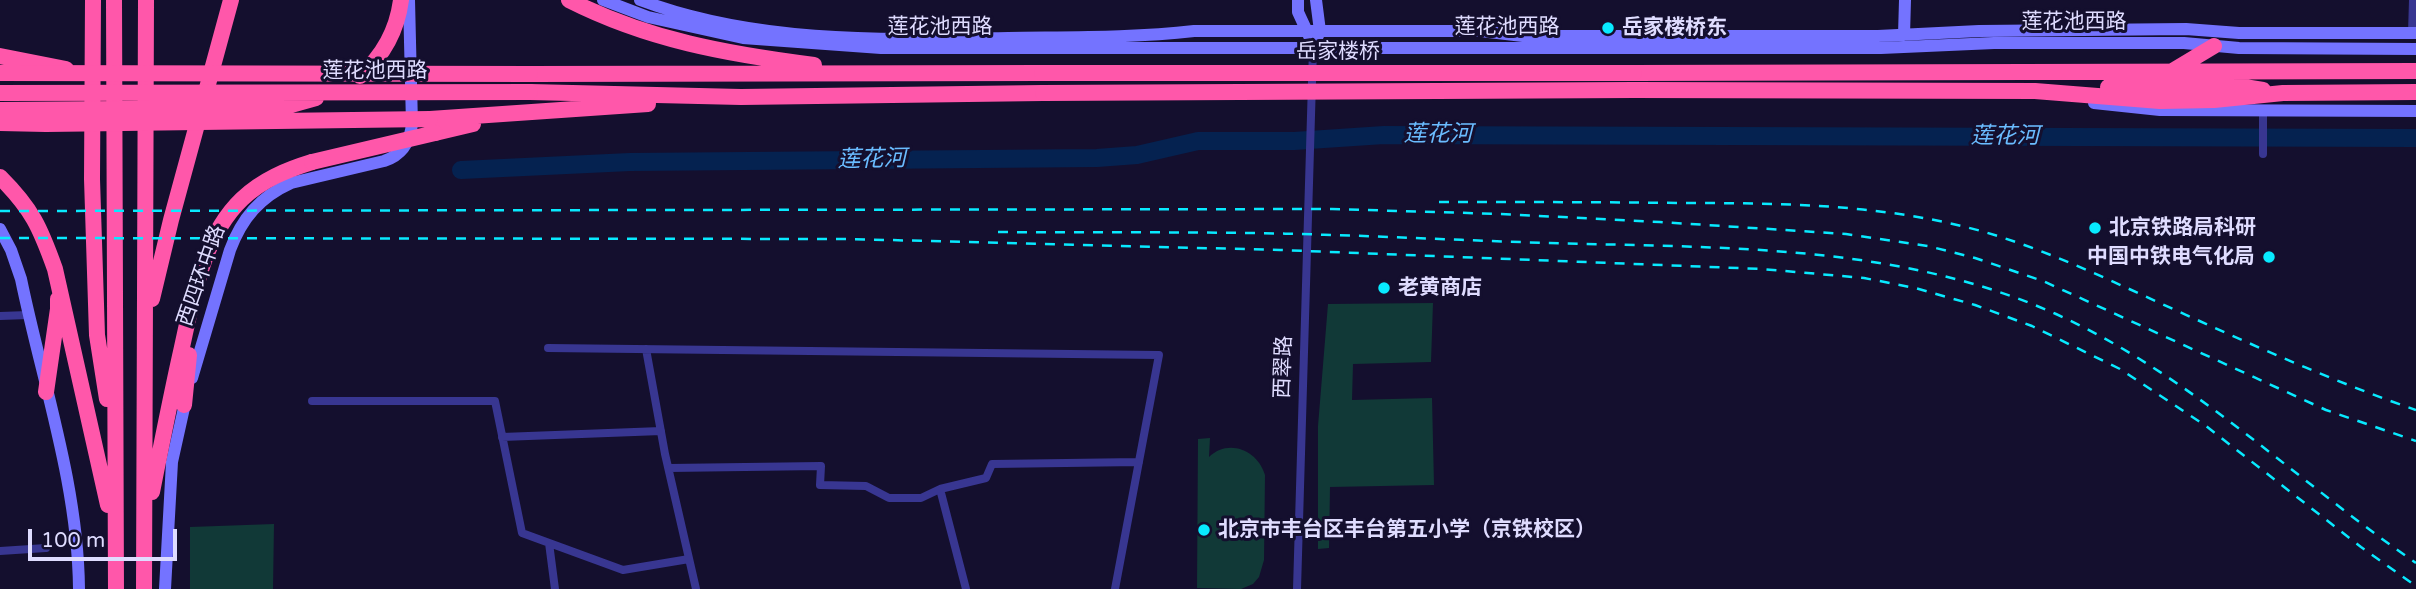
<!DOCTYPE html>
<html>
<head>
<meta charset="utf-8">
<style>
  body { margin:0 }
  #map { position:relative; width:2416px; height:589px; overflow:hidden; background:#140f2e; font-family:"Varela Round",sans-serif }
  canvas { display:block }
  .scale { position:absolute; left:28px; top:529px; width:149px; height:32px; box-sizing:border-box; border:4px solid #dfdcff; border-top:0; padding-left:9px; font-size:21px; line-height:24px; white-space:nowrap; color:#dfdcff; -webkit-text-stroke:5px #140f2e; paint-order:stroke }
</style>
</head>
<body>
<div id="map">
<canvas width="2416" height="589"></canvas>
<div class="scale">100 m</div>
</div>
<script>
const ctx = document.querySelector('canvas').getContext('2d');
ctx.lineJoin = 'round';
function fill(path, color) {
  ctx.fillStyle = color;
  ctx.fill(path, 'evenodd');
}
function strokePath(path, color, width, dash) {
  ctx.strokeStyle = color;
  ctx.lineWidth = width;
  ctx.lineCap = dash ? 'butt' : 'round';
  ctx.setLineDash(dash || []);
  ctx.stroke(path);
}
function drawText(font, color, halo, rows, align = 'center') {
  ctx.font = font + ' "Varela Round","Noto Sans SC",sans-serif';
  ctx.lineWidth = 6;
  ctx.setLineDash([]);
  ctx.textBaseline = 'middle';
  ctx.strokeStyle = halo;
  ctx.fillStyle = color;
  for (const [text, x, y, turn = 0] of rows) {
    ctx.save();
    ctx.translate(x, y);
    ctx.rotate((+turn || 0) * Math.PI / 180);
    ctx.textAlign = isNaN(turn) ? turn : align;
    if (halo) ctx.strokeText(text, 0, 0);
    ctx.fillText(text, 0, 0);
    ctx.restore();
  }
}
const green = new Path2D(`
  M1433,303L1431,362L1353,364L1352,400L1432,398L1434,485L1330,487L1329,548L1318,549V426L1328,304Z
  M1210,438L1209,457C1228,438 1258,450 1265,475L1264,560L1259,577L1253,584L1241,589L1197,588L1198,439Z
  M274,524L273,589H190V527Z`);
const river = new Path2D(`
  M461,170L630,162L1097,158L1137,155L1198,141H1294L1384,135L2416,138`);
const street = new Path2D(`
  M2412,33L2413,0
  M2263,154V111
  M0,316L28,315
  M548,348L1159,355L1115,589
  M646,349L665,454L696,589
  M312,401H495L522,533L623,570L689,559
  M502,437L661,431
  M669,468L821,466L820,485L866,486L889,498H921L940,489
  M549,543L555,589
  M0,551L46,548
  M966,589L940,489L986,478L992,464L1139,462
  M1297,589L1313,48`);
const secondary = new Path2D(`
  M603,0L648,17L743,38L881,48H1881L1994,43H2184L2239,48L2416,49
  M640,0C756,44 886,40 1008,38C1070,37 1132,38 1194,31H1480L1523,36H1878L1979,31L2186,29L2239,33H2416
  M1298,0V12L1310,38
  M1316,0L1320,31L1317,38
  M1904,35L1905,0
  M2094,103L2160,110L2416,111
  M0,229L11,250L21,279C42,381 78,484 79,589
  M192,378L230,250C242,218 260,197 291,183L384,161C402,155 410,143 412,124L409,0
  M165,589L172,462L186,399`);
const highway = new Path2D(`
  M93,0L92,179L97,335L107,399
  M114,0L116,589
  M569,0C648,40 727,54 814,65
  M0,56L66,69
  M2174,70L2214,46
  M1634,73L2416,71
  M530,74L1042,73
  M2108,87L2238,86L2263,90
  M1634,90L2035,91L2160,101L2214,100L2283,93L2416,92
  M530,92L741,97L1043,93
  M430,119L648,104
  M435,133L473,124
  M0,177C32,209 40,227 55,269L108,505
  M152,299L171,220L231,0
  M46,392L58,309V299
  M184,405L189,355
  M152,492C161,447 170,401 180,356C192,304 201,238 242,199C262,180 286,170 312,162
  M144,589L146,0`);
const rail = new Path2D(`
  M1439,202C1520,202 1601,202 1682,203C1783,203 1883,204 1981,231C2044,249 2103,277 2162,304C2246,342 2329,380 2416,410
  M0,211L1332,209L1501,214L1660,222L1846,234L1928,246L1975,258L2043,281L2326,410L2416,441
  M998,232C1109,233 1220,231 1331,235C1404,237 1477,241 1550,243C1720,248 1897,243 2056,314C2191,375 2295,480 2416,563
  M0,238L849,239L1280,250L1762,269L1864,278L1915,288L1975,305L2032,326L2120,369L2206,426L2361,547L2416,586`);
const highwayBridge = new Path2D(`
  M0,73L530,74
  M1042,73H1634
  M360,76C384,55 397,31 401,0
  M0,93L530,92
  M1043,93L1634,90
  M0,110L246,108L291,105L316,98
  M0,123L46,124L430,119
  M312,162L435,133`);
const markers = [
  [1608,28,7,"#08eaff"],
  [2095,228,7,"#08eaff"],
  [2269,257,7,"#08eaff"],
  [1384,288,7,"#08eaff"],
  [1204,530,7,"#08eaff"]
];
const streetNames = [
  ["莲花池西路",2074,22],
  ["莲花池西路",940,27],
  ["莲花池西路",1507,27],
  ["岳家楼桥",1338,52],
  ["莲花池西路",375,71],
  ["西四环中路",202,276,-71],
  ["西翠路",1284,367,-88]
];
const poiNames = [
  ["岳家楼桥东",1622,28],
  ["北京铁路局科研",2109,228],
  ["中国中铁电气化局",2255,257,"right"],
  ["老黄商店",1398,288],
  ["北京市丰台区丰台第五小学（京铁校区）",1218,530]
];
const waterNames = [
  ["莲花河",1438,135],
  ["莲花河",2005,137],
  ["莲花河",872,160,-1]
];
fill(green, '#113937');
strokePath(river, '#052250', 18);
strokePath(street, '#383691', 8);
strokePath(secondary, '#7473ff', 12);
strokePath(highway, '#ff57aa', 16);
strokePath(rail, '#08eaff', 2.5, [10, 9]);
strokePath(highwayBridge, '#ff57aa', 16);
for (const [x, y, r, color] of markers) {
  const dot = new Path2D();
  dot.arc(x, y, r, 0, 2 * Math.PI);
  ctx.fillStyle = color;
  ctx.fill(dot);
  strokePath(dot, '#140f2e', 2.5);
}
drawText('21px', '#dfdcff', '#140f2e', streetNames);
drawText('bold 21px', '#dfdcff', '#140f2e', poiNames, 'left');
drawText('italic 23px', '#6abcff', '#140f2e', waterNames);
</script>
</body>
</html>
